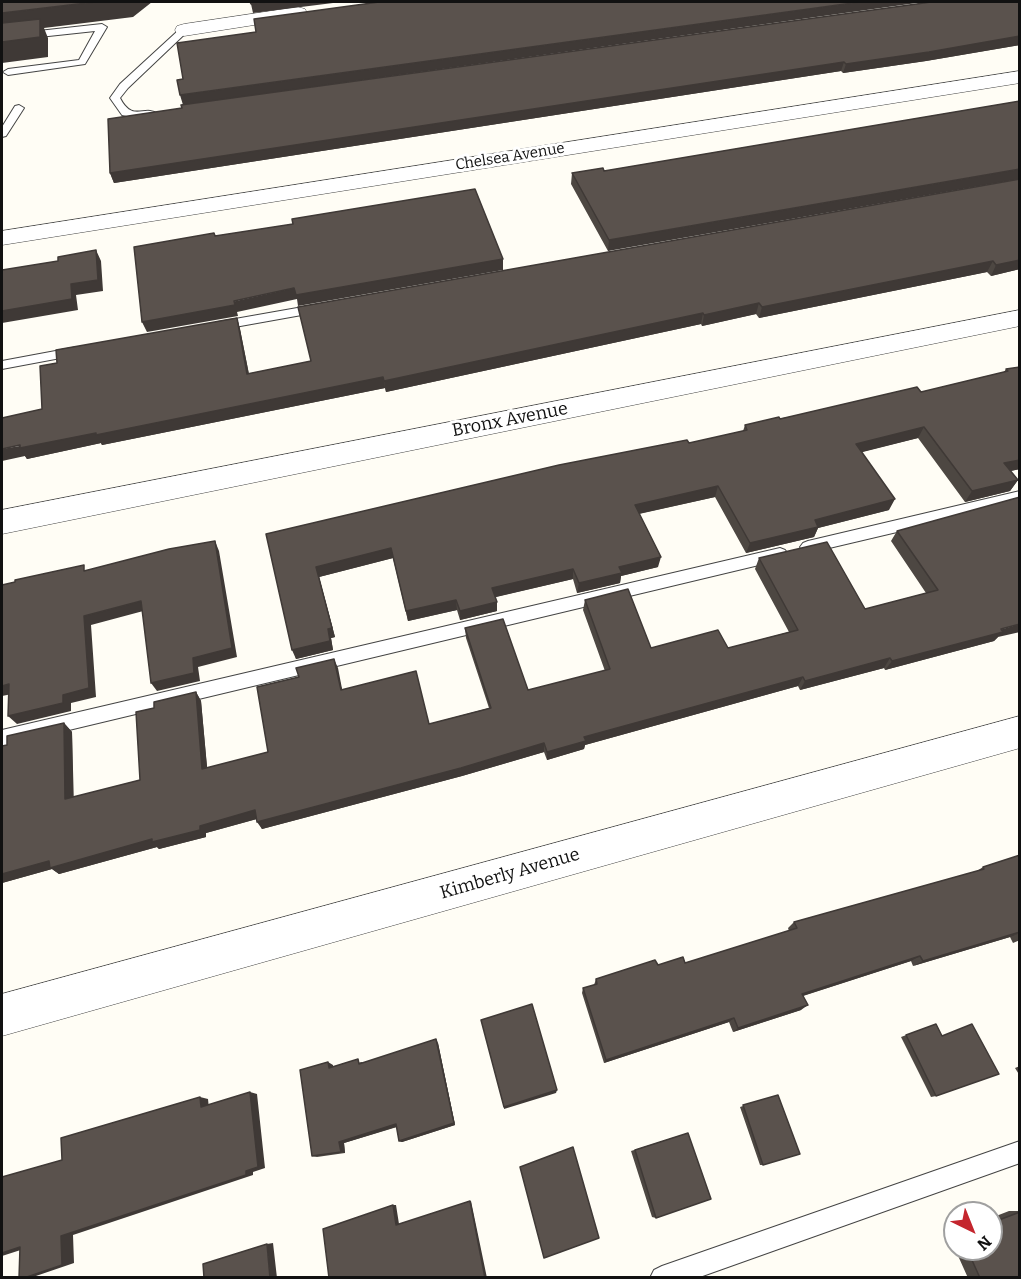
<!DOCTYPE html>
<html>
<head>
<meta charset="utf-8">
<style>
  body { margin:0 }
  #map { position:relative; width:1021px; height:1279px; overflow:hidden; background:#fffdf5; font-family:Bitter,serif }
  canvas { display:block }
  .frame { position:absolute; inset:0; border:3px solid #111; pointer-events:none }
  .north { position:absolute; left:943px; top:1201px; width:60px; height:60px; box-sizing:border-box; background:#fff; border:2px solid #a0a0a0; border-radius:50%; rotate:137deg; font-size:16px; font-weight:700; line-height:24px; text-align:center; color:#111 }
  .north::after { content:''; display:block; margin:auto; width:21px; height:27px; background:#c4262e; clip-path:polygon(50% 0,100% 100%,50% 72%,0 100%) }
</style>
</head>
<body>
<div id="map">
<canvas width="1021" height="1279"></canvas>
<div class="frame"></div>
<div class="north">N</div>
</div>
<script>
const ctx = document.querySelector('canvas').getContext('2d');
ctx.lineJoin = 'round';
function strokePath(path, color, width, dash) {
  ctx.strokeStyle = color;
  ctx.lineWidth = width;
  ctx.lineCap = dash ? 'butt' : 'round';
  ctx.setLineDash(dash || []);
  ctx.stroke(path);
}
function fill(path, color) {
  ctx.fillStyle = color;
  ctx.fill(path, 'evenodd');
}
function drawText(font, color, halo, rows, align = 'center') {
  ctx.font = font + ' Bitter,serif';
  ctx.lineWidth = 6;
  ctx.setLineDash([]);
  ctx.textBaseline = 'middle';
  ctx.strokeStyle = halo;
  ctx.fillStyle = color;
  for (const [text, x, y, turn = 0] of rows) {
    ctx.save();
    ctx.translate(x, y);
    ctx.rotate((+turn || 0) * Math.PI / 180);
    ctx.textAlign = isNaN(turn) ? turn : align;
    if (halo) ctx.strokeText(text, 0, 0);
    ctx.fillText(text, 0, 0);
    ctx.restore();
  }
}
const service = new Path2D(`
  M102,24L107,27L85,64L8,75L3,72L8,69L79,60L95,31L2,41V35Z
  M181,28L189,30L128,88L120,98C133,123 144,104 158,114L140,119L122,115L110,98L120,84Z
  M19,105L24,108L6,136L2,137V127L15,106Z
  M320,304L326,308L324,311L218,330L212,326L218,322Z
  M77,347L82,348L84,351L82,354L2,369V361Z
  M1020,491V503L808,553L803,551L800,547L803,543L808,541Z
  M780,548L785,550L788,554L785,558L780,560L2,746V730Z
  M1020,1141V1163L697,1278H650L654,1270L662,1266Z`);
const minor = new Path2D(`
  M298,7L305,9L307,13L305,17L184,36L177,34L175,30L177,26L184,24Z
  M1020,71V83L2,245V231Z
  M1020,310V326L2,534V510Z`);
const tertiary = new Path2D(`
  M1020,716V748L2,1036V994Z`);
const wall = new Path2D(`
  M1020,2V45L926,61L843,73L841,71L114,183L110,173Z
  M1020,101L608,251L571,184L572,173L604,171Z
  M1020,179V269L991,276L987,272L759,318L756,314L702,326L701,324L386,392L385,388L102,445L101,443L27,459L25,456L42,409L57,363L237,318L240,329L249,374L311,361Z
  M1020,367V469L1010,471L1018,480L1010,491L965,502L918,438L861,452L889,510L818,528L814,537L746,553L715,497L639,514L658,567L621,576L620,583L577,593L573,579L495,597L497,611L460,620L457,610L408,621L393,558L319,577L335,637L331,638L333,650L296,659L266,534L689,443L743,431L745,425L921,392L1004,372L1006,369Z
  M897,531L998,637L994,641L885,670L884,668L800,690L798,686L585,745L584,749L547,760L544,752L462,776L262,829L257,819L206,833V837L159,849L157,847L59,874L52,869L2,883V886L7,745L64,723L72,732L73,797L140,780L154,708L196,692L201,701L207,768L268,752L299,677L334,659L342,690L429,724L489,708L466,638L465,628L528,690L605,671L583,610L585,600L651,648H728L789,632L755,569L759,558L865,609L926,593L891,541Z
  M1020,855V940L1013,943L1010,937L913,966L911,961L803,996L801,1010L733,1032L729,1022L604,1063L582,993L583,988L594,985L596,979L658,965L685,963L789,931L788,928L794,922L977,871L983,867Z
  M936,1024V1096L931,1097L901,1037Z
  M438,1043L455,1125L402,1142L399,1141L397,1127L344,1143L345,1153L317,1157L312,1156L333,1065V1067L362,1062V1063Z
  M1020,1066V1076L1015,1068Z
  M778,1095L763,1165H760L740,1107Z
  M688,1133L656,1218L652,1217L631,1151Z
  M1009,1211H1020V1278H968L955,1249H991V1218Z
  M955,1232V1249L949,1234Z`);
const shadedWall = new Path2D(`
  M95,2H152L133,17L44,28L48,38V57L2,63V13Z
  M267,2H341L253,13L251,4Z
  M860,2H924L183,105L180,95Z
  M1020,36V45L926,61L843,73L846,64Z
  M844,62L841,71L114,183L110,173Z
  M1020,169V179L608,251L609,240Z
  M96,250L101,261L103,291L76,295L78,310L2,323V311L71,284Z
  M503,259V270L298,306L297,299L237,312L238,316L147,332L142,322L294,288Z
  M1020,260V269L991,276L996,265Z
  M993,261L987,272L759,318L762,307Z
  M759,303L756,314L702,326L704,315Z
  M703,313L701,324L386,392L384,381Z
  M237,318L240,329L251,385L247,374Z
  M383,377L385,388L102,445L101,443L27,459L25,456L2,461V449L96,433Z
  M924,427L918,438L851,455L856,444Z
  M1020,460V469L997,474L1004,463Z
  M1018,480L1010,491L965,502L972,491Z
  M718,486L715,497L633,515L635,505Z
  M895,499L889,510L818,528L814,537L746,553L750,543L815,520Z
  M215,541L219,551L237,657L198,667L200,681L157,691L151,683L193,658Z
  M391,548L393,558L319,577L335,637L331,638L333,650L296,659L292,650L316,567Z
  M661,557L658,567L621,576L620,583L577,593L579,583L619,567Z
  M573,569V579L492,598V588Z
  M456,600L457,610L408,621L406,611Z
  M141,601L147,610L91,625L96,697L71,703V711L17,724L8,716L63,695L84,616Z
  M497,602V611L460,620V611Z
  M1020,624V632L998,637L994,641L885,670L892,661Z
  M890,658L884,668L800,690L805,681Z
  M334,659L338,668L344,699L341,690Z
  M803,677L798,686L585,745L584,749L547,760V752L584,737Z
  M9,684L17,693L2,696V686Z
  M196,692L201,701L208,777L202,769Z
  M64,723L72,732L74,807L65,799Z
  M544,743V752L462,776L262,829L257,822Z
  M255,810L260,818L206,833V837L159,849L157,847L59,874L52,869L2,883V886V874L49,861L200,826Z
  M1020,933L1010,937L913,966L923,961Z
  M920,956L911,961L796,998L802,994Z
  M808,1005L801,1010L733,1032L738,1028Z
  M734,1018L729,1022L604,1063L606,1060Z
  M436,1039L438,1043L455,1125L402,1142L399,1141Z
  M328,1062L333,1065V1071L329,1068Z
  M557,1090L556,1093L504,1109V1107Z
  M250,1092L257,1094L265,1168L253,1172V1175L73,1235L74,1263L33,1277L24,1278L61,1236L246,1171Z
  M200,1097L208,1099L209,1109L201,1107Z
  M396,1124L399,1126L344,1143L345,1153L341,1152L339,1142Z
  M470,1201H471L487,1278H485Z
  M393,1205H396L399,1224L396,1225Z
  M273,1243L277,1278H270L267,1244Z
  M33,1246L2,1256V1253L20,1247Z`);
const building = new Path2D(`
  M2,2H95L2,13Z
  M250,2H267L251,4Z
  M379,2H860L180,95L177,80L183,79L177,43L256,32L254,19Z
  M931,2H1020V36L929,52L846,64L844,62L110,173L108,119L182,108L181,105Z
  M40,19V37L2,42V23Z
  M1020,101V169L609,240L572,173L603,168L604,171Z
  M1020,179V260L996,265L993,261L762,307L759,303L704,315L703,313L384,381L383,377L96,435V433L20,448V445L2,449V418L42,409L40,366L57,363L56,350L237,318L247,374L311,361L298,307Z
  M475,189L503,259L296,295L294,288L234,301L235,305L142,322L134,247L214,233L215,236L293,224L292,219Z
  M96,250L98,280L71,284L72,299L2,311V270L58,261V257Z
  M1020,367V460L1004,463L1018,480L972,491L924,427L856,444L895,499L815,520L818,527L750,543L718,486L635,505L661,557L619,567L622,573L579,583L573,569L492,588L497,602L460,611L456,600L406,611L391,548L316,567L332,628L328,629L330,641L292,650L266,534L559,465L687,440L689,443L747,430L745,425L779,417L780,419L917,387L921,392L1008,371L1006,369Z
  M1020,497V624L1001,629L1003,632L892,661L890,658L805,681L803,677L584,737L586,741L547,752L544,743L461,768L257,822L255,810L200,826V830L152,842V839L50,868L49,861L2,874V746L7,745V736L64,723L65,799L140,780L136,712L154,708V702L196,692L202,769L268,752L257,687L299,677L296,668L334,659L341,690L416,671L429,724L491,708L465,628L503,619L528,690L610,669L585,600L628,589L651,648L718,630L728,648L798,630L759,558L827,542L865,609L938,590L897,531Z
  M215,541L232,648L193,658L194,673L151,683L141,601L84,616L89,688L63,695V703L8,716L9,684L2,686V585L15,582V580L84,565V571L169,549Z
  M1020,855V932L923,961L920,956L802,994L808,1005L738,1028L734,1018L606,1060L583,988L597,984L596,979L655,960L658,965L683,957L685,963L797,928L794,922L984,869L983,867Z
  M532,1004L557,1090L504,1107L481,1020Z
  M936,1024L942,1036L972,1024L999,1074L936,1096L906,1035Z
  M436,1039L454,1123L399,1141L396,1124L339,1142L341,1152L312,1156L300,1070L328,1062L329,1068L358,1059L359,1064Z
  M250,1092L258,1167L246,1171V1175L61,1236L62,1265L24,1278H19L20,1247L2,1253V1177L62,1160L61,1138L200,1097L201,1107Z
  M778,1095L800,1154L763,1165L743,1105Z
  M688,1133L711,1199L656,1218L635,1150Z
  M573,1147L599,1238L544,1258L520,1167Z
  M470,1201L485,1278H329L323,1229L393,1205L396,1225Z
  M1020,1212V1278H980L967,1249H991V1223Z
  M267,1244L270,1278H204L203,1264Z`);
const farStreetnames = [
  ["Chelsea Avenue",510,157,-9]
];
const streetNames = [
  ["Bronx Avenue",510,420,-11],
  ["Kimberly Avenue",510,874,-16]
];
strokePath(service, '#444', 2);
strokePath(minor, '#444', 1);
strokePath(tertiary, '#444', 1);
fill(service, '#fff');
fill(minor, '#fff');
fill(tertiary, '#fff');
fill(wall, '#4d4742');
fill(shadedWall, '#3f3936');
fill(building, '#5a524d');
strokePath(building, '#3f3936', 1.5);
drawText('15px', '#111', '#fff', farStreetnames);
drawText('18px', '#111', '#fff', streetNames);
</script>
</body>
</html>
